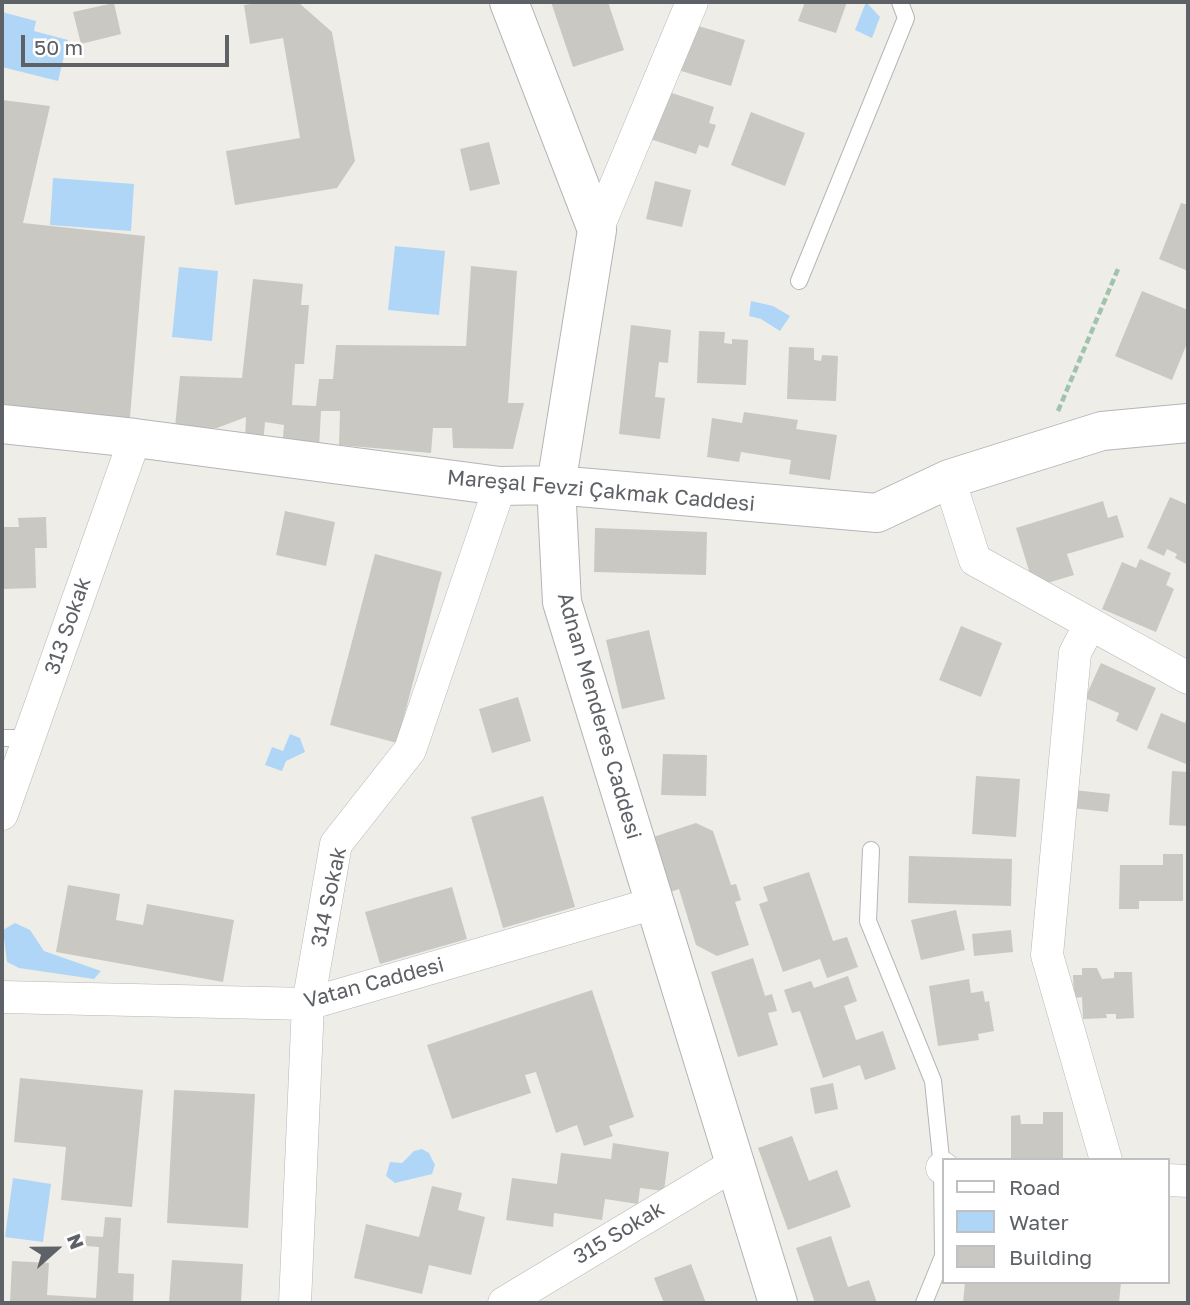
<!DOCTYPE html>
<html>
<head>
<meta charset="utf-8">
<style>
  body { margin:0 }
  #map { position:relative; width:1190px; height:1305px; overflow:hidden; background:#efede7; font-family:"Golos Text",sans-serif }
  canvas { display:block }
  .frame { position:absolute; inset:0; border:4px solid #5e6165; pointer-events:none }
  .legend { position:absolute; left:942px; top:1158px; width:228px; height:126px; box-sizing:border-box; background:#fff; border:2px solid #bfc0c1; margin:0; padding:9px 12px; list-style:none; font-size:21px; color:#5e6165 }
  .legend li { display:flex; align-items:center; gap:14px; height:35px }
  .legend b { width:35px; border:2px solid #bfc0c1 }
  .north { position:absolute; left:21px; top:1214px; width:70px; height:70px; -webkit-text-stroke:5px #fff; paint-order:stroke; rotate:69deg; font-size:19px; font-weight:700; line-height:28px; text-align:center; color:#5e6165 }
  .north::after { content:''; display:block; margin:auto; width:24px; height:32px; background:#5e6165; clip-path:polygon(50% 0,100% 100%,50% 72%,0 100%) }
  .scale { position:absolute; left:21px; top:35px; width:208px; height:32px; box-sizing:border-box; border:4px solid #5e6165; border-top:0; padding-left:9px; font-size:21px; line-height:24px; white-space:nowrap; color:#5e6165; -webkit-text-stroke:5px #fff; paint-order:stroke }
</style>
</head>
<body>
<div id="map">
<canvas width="1190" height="1305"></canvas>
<div class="frame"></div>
<ul class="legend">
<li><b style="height:9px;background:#fff"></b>Road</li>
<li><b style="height:19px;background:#afd6f6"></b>Water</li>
<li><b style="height:19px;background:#cac8c3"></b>Building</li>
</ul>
<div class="north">N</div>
<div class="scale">50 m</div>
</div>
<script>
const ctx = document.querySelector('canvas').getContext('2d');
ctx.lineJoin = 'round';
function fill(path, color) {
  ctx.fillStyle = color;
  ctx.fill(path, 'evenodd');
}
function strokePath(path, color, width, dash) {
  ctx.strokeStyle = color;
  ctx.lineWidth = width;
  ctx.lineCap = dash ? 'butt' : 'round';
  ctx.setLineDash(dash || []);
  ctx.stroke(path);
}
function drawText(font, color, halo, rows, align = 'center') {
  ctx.font = font + ' "Golos Text",sans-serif';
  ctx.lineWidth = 7;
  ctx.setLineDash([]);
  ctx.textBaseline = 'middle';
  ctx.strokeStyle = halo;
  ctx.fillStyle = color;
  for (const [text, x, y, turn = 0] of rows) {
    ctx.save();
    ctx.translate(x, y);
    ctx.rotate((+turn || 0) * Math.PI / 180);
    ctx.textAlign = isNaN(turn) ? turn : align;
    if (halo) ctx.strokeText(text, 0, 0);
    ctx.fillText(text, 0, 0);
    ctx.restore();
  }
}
const water = new Path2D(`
  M866,2L880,17L872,38L855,30Z
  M2,12L36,21L34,31L68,40L58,81L2,67Z
  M53,178L134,184L131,231L50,225Z
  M395,246L445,251L439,315L388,310Z
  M179,267L218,271L212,341L172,337Z
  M751,301L773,306L790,316L780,331L761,319L749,316Z
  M290,734L300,738L305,752L286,761L282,771L265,765L272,747L283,751Z
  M15,923L30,930L44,951L101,971L94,979L19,968L7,962L3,930Z
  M422,1149L429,1153L435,1165L432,1174L395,1183L386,1176L390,1162L402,1163L414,1151Z
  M13,1178L51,1184L43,1242L5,1237Z`);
const building = new Path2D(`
  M264,2H298L332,32L355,161L337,188L235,205L226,151L300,138L283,38L250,44L244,5Z
  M551,2H608L624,50L573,67Z
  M805,2H847L836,33L798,21Z
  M114,3L121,34L81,44L73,12Z
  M692,24L745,40L731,86L678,70Z
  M663,90L714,107L709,123L716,125L708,148L699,145L696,154L647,138Z
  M2,100L50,106L23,223L145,236L129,429L2,418Z
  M751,112L805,133L785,186L731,165Z
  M489,142L500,184L470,191L460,149Z
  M655,181L691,190L682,227L646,219Z
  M1181,203L1188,205V271L1159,259Z
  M471,266L517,271L508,403H524L513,449L453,448L452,428H433L431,453L339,445L340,411H321L319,449H282L284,425L265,422L263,444L245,443L246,417L217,428L175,427L180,376L242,378L253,279L303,284L301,305H309L304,364H295L292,405L316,406L319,379H333L336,345L466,346Z
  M1142,291L1188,310V341L1172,380L1115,356Z
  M631,325L671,330L668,363L659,362L655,397L665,398L660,439L619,434Z
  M699,331L725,332L724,343L732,344V339L748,340L746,385L697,383Z
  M789,347L814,348V360L821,361L822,355L838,356L836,401L787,399Z
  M744,412L798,420L796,429L837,435L830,480L789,474L791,460L741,452L739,462L707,457L712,418L742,423Z
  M1170,497L1188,505V565L1175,558L1177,554L1167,549L1164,556L1147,548Z
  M1103,501L1108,518L1117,515L1124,537L1067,554L1074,575L1034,587L1016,528Z
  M285,511L335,522L326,566L276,555Z
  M46,517L47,548H35L36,588L2,589V527H19L18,518Z
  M595,528L707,532L706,575L594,572Z
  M375,554L442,572L397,743L330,725Z
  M1140,559L1171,573L1166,585L1174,589L1156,632L1102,609L1122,562L1136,568Z
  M961,626L1002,643L981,697L939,680Z
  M649,630L665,699L622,709L606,640Z
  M1101,663L1156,688L1137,731L1116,721L1119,713L1085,698Z
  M518,697L531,741L492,753L479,709Z
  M1161,713L1185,723L1188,714L1186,764L1147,748Z
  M663,754L707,755L706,796L661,795Z
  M1172,771L1188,772V826L1169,825Z
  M976,776L1020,779L1016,837L972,834Z
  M1074,790L1110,794L1108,812L1072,808Z
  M543,796L575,907L503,928L471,817Z
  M696,823L713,831L731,885L736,884L741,900L735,902L749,945L717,956L696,945L679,889L662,895L644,840Z
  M1163,854H1183V901H1139V909H1119L1120,865H1163Z
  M909,856L1012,859L1011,906L908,903Z
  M809,872L833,941L847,937L858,967L827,978L820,959L783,972L759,904L768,901L763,887Z
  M68,885L120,894L116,920L143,925L147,904L234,920L223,982L56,952Z
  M452,887L467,939L380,964L365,912Z
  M956,910L965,950L921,960L911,920Z
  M1011,930L1013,952L974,956L972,934Z
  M753,958L765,996L772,994L777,1011L768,1013L778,1045L738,1057L711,972Z
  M1082,968H1097L1102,979L1114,978V972H1132L1134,1018L1116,1019V1014H1106L1107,1018L1083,1019L1082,997L1074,998L1073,975H1082Z
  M848,976L857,1001L844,1006L856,1040L883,1031L896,1069L865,1080L860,1065L823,1078L800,1011L792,1013L784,990L811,981L814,988Z
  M969,979L971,993L983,991L985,1002L989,1001L994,1031L978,1034L979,1040L938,1046L929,986Z
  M592,990L634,1117L609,1126L613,1136L584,1146L577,1125L556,1133L536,1072L525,1075L531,1093L452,1119L427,1045Z
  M20,1078L143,1090L132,1207L61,1200L66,1147L14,1142Z
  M833,1083L838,1109L815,1114L810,1088Z
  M174,1090L255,1094L248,1228L167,1223Z
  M1043,1112H1063V1160H1011V1116L1020,1115L1021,1124H1043Z
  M792,1136L809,1181L837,1170L851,1207L788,1230L758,1148Z
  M613,1143L669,1152L664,1191L640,1188L638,1204L605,1199L602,1220L554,1213L553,1227L506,1220L512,1178L557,1184L561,1153L611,1159Z
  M432,1186L462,1193L458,1210L485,1217L471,1275L429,1265L422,1294L354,1278L366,1224L419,1237Z
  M105,1217L121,1218L118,1273L134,1274L133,1303H10L12,1261L49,1263L47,1295L96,1298L99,1247L85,1246L86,1236L103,1237Z
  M831,1236L848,1287L869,1280L877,1303H815L796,1248Z
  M172,1260L243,1264L241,1303H169Z
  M691,1264L706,1303H664L654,1278Z
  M965,1282H1121L1119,1303H963Z`);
const path = new Path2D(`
  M1058,411L1118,269`);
const lane = new Path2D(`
  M799,281L906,18L900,2
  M2,738H29
  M871,850L868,921L933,1081L942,1168L943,1254
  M924,1303L943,1256`);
const street = new Path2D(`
  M597,230L692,2
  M949,479L975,560L1188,678
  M1090,624L1075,653L1047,955L1106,1160
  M2,814L135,438
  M2,997L308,1004L655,903
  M942,1168H943
  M1167,1180L1188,1181
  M295,1303L308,1004L336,844L410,750L500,486
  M504,1303L735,1164`);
const secondary = new Path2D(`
  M509,2L597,230L556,485L562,602L778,1303
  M2,424L135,438L500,486L556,485L877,513L949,479L1102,431L1188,423`);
const streetNames = [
  ["Mareşal Fevzi Çakmak Caddesi",601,491,5],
  ["313 Sokak",68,626,-71],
  ["Adnan Menderes Caddesi",599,716,74],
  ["314 Sokak",329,897,-78],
  ["Vatan Caddesi",374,983,-15],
  ["315 Sokak",619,1233,-31]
];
fill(water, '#afd6f6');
fill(building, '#cac8c3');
strokePath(lane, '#b3b6ba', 18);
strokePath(street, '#b3b6ba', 33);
strokePath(secondary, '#b3b5b9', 40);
strokePath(path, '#9fc4ab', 4.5, [7, 3.5]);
strokePath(lane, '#fff', 16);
strokePath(street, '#fff', 32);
strokePath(secondary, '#fff', 38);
drawText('21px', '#5e6165', '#fff', streetNames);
</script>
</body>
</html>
